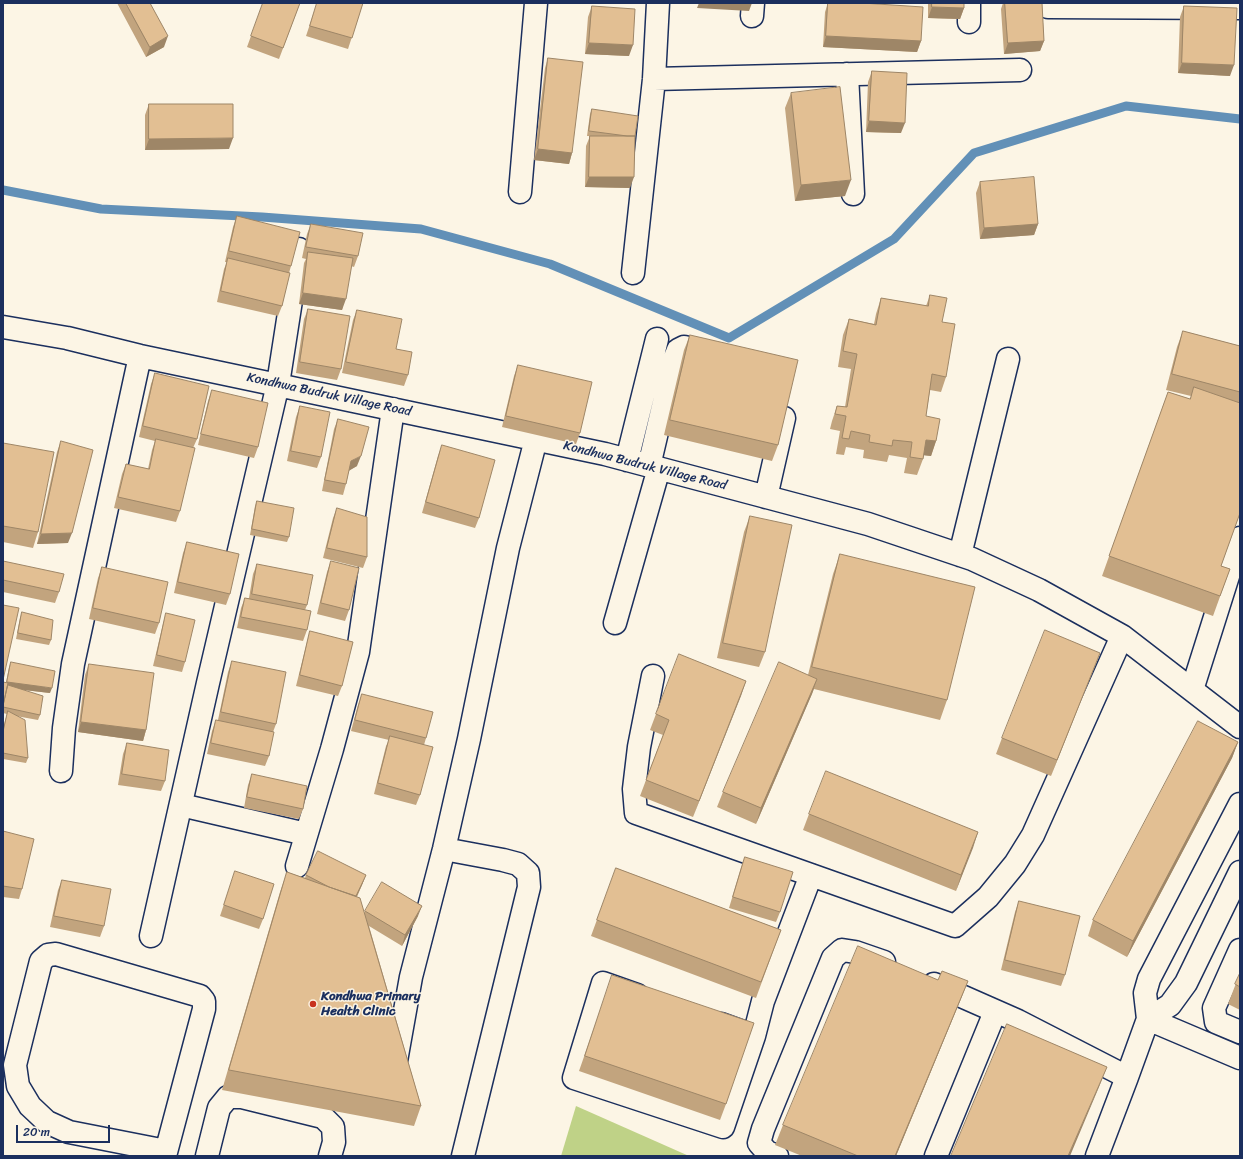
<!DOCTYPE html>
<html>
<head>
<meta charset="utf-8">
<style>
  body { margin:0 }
  #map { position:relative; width:1243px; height:1159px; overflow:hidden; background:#fcf5e5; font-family:Sriracha,sans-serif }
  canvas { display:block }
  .frame { position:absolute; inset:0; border:4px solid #1b2f5e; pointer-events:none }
  .scale { position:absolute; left:16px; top:1125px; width:94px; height:18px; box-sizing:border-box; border:2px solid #1b2f5e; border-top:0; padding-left:5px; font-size:12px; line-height:14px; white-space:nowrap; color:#1b2f5e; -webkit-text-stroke:3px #fcf5e5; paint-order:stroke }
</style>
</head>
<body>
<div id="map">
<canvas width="1243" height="1159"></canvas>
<div class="frame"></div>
<div class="scale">20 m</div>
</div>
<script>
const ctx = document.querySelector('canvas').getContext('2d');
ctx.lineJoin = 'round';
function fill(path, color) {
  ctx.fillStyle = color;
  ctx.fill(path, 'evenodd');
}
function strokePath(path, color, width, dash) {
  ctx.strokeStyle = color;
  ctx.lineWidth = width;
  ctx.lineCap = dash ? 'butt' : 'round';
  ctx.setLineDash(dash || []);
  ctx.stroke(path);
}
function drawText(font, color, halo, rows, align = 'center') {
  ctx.font = font + ' Sriracha,sans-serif';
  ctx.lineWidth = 3;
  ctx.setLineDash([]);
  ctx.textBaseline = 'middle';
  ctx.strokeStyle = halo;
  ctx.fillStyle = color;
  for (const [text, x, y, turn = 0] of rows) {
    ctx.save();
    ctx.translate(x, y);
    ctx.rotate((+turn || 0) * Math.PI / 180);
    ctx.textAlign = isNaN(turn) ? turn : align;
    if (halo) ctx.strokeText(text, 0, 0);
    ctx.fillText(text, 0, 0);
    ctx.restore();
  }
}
const green = new Path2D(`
  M576,1106L689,1156H561Z`);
const stream = new Path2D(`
  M3,190L101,209L262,217L421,229L550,264L729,338L894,239L974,153L1126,106L1240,119`);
const minor = new Path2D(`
  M1048,3V7L1240,8
  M752,16L753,3
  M969,22V3
  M847,74L853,194
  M654,79L1020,70
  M520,192L536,3
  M633,273L654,79L658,3
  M3,327L67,338L140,356L605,454L868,524L972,559L1039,590L1122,636L1240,727
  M627,460L657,339
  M649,466L674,360L678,350L684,347L714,354
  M766,497L784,418
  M960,555L1008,359
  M615,623L659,468
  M653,676L639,747L634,789L636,813L955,926L988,897L1015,864L1033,835L1122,636
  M1192,690L1240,538
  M61,771L64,728L73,664L140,356
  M181,805L306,834
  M444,849L503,860L518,864L528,873L529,887L463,1156
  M297,866L332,749L358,652L393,409
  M151,936L208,683L278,384L299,249
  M1240,950L1214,1008L1216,1022L1240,1032
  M934,984L1018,1021L1127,1077L1097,1156
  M637,995L603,983L574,1078L723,1127L754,1036L763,1001L811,875
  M1148,1019L1170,1005L1186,983L1240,872
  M1148,1019L1240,1058
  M721,1024L754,1036
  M396,1061L411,977L444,849L469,739L508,548L536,439
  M1127,1077L1148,1019L1145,993L1149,979L1240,804
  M165,1156L204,1009V1001L200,996L56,954L48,955L41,961L15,1065L18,1086L30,1106L47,1122L69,1132L166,1151
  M207,1156L219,1108L228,1097H242L323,1117L333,1127L334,1142L330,1156
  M777,1156L767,1152L759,1143L763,1129L833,958L842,950L855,952L884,962
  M936,1156L995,1012`);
const wall = new Path2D(`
  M117,3H150L164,47L146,57Z
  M263,3H300L279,59L247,47Z
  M317,3H363L348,49L306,36Z
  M828,3H862L921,41L917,52L823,47L825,12Z
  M928,3H964V8L960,19L928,18Z
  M1003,3H1042L1044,41L1040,51L1004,54L1001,9Z
  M592,6L629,56L585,54L588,17Z
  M1184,6L1230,76L1178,73L1180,17Z
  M548,58L572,153L569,164L534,160L545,68Z
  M872,71L901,133L866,132L868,82Z
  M791,93L845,196L795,201L785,108Z
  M149,104L229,149L145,150V115Z
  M592,109L635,136L630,188L585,187L586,146L590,136H587L590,114Z
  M980,182L1038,224L1034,235L980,239L976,193Z
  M237,216L291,266L289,273L282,306L278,316L217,302L224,269L227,262H225L233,227Z
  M311,224L358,256L354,267L351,266L342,310L299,304L304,263L306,259L302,258L307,234Z
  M930,295L942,322L946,377L941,392L930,390L926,416L936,441L931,456L924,455L923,459L917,475L904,473L907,458L889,455L887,462L863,458L864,450L846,447L844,455L836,454L840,431L830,429L832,421L837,406L845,407L851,369L838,367L843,335L849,319L874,324L876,314L881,298L926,306Z
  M308,309L341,369L337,380L296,373L304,319Z
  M357,310L396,349L408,375L404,386L342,373L353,320Z
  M1183,331L1240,346V513L1221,566L1230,569L1213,616L1102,576L1168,392L1190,399L1191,396L1166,390L1177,347Z
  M690,335L778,445L772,461L664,435L684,350Z
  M518,365L580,433L576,444L502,427L514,376Z
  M155,373L197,439L193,448L180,511L176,522L114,508L122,474L126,464L148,469L152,450L155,441L139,437L151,384Z
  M212,390L258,447L254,458L198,445L208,401Z
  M300,406L321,457L317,468L287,461L296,417Z
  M338,419L357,466L349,470L346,484L343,495L322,491L334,429Z
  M61,441L68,543L37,544L57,452Z
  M3,443L38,532L33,548L3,542Z
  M442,445L479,518L475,528L422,513L438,456Z
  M257,501L289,537L287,542L250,535L255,506Z
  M337,508L367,557L363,568L323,558L333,518Z
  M750,516L765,652L759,667L717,658L744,532Z
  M187,542L230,594L226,605L174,593L183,553Z
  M840,554L947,700L940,720L814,689L756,824L717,807L723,792L808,675L833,574Z
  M331,561L349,610L345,621L317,614L327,572Z
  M3,562L59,592L55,603L3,592Z
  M257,564L307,605L305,610L307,630L303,641L237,628L241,608L245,598H249L253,574Z
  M102,567L159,623L155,634L89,619L98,578Z
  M22,612L51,640L49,645L16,639L20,618Z
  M166,613L185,662L182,672L153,666L163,624Z
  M310,631L342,686L338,696L296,686L307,642Z
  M232,661L276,724L273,732L269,756L265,766L207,754L212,731L216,720H218L228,672Z
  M11,662L50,693L24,690L40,715L38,720L16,716L28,758L26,763L3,759V728L7,714L3,713V682L6,683L9,667Z
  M89,664L146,730L143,741L78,732L85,675Z
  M1094,668L1051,776L996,754L1002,738Z
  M746,681L693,817L640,796L663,735L650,730L656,714Z
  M362,694L426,738L424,745L420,795L416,805L374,794L386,746L389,740L351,731L358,705Z
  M1238,742L1232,758L1127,957L1088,936L1093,920Z
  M127,743L165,781L161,791L118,785L123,754Z
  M252,774L303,809L299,819L244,808L248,785Z
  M809,814L978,832L956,891L803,830Z
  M3,831L22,889L19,899L3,897Z
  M745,857L780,912L776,922L729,908L741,868Z
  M616,868L781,930L756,998L591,936Z
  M235,871L263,919L259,929L220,916Z
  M287,872L305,878L306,875H366L362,885L357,897L365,913V911L418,916L402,946L369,926L421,1106L414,1126L222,1090L280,892Z
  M62,880L104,926L100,937L50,927L58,890Z
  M1019,901L1065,975L1061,986L1001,970L1015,912Z
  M1240,973V1010L1228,1004Z
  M938,980L968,981L960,1001L896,1156H802L775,1145L783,1125Z
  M607,991L726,1104L720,1120L579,1071Z`);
const shadedWall = new Path2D(`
  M699,3H752L749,11L697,8Z
  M932,7L964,8L960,19L928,18Z
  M168,36L164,47L146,57L150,47Z
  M826,36L921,41L917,52L823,47Z
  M1044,41L1040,51L1004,54L1008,43Z
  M589,43L633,45L629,56L585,54Z
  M1182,63L1234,65L1230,76L1178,73Z
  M869,121L905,123L901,133L866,132Z
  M233,138L229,149L145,150L149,139Z
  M538,149L572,153L569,164L534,160Z
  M589,177H634L630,188L585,187Z
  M851,180L845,196L795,201L801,185Z
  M1038,224L1034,235L980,239L984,228Z
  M303,293L346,299L342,310L299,304Z
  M926,440L936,441L931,456L921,455Z
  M361,456L357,466L347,472L351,461Z
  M72,533L68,543L37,544L41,534Z
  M1100,653L1094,668L1051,776L1057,760Z
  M817,679L812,694L756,824L761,808Z
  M746,681L741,696L693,817L699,801Z
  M7,682L52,688L50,693L7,688Z
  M81,722L146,730L143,741L78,732Z
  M1238,742L1232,758L1127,957L1133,941Z
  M978,832L973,848L956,891L961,875Z
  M366,875L362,885L350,910L354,899Z
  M422,906L418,916L402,946L405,935Z
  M968,981L960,1001L896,1156H895Z
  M1107,1067L1099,1087L1070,1156H1068Z`);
const building = new Path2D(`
  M126,3H150L168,36L150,47Z
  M263,3H300L283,48L251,36Z
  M317,3H363L352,38L310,26Z
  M828,3H862L923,7L921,41L826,36Z
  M932,3H964V8L932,7Z
  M1005,3H1042L1044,41L1008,43Z
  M592,6L635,9L633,45L589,43Z
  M1184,6L1237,8L1234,65L1182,63Z
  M548,58L583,62L572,153L538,149Z
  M872,71L907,73L905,123L869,121Z
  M840,87L851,180L801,185L791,93Z
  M149,104H233V138L149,139Z
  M592,109L638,116L635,136H627L589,131Z
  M590,136H635L634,177H589Z
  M1034,177L1038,224L984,228L980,182Z
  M237,216L300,232L291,266L229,251Z
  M311,224L363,233L358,256L306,247Z
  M308,252L353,258L346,299L303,293Z
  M228,258L290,273L282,306L221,291Z
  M930,295L947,298L942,322L955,324L946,377L932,374L926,416L940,419L936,441L926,440L923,459L910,457L912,442L893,440L892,446L869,442L870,435L851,431L849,439L842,438L846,416L835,414L837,406L847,407L857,354L843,351L849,319L876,325L881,298L928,306Z
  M308,309L350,316L341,369L300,362Z
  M357,310L402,319L396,349L412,352L408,375L346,362Z
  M1183,331L1240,346V392L1172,374Z
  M690,335L798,360L778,445L670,420Z
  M518,365L592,382L580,433L506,416Z
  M155,373L209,386L197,439L143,426Z
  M1194,387L1240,403V513L1221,566L1230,569L1220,596L1109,556L1168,392L1190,399Z
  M212,390L268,403L258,447L201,434Z
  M300,406L330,412L321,457L291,451Z
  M338,419L369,427L361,456L351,461L346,484L325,480Z
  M156,439L195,448L180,511L118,497L126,464L149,469Z
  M61,441L93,450L72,533L41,534Z
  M3,443L54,452L38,532L3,526Z
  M442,445L495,460L479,518L426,502Z
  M257,501L294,508L289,537L252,529Z
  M337,508L367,517V557L327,548Z
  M750,516L792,525L765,652L723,643Z
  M187,542L239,554L230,594L178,582Z
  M840,554L975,587L947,700L812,667Z
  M3,561L64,574L59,592L3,580Z
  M331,561L359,568L349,610L321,603Z
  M257,564L313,575L307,605L252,594Z
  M102,567L168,582L159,623L93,608Z
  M245,598L311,611L307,630L241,617Z
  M3,605L19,608L3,680Z
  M22,612L53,620L51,640L18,633Z
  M166,613L195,620L185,662L157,655Z
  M1045,630L1100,653L1057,760L1002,738Z
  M310,631L353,642L342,686L300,675Z
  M679,654L746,681L699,801L646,780L669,720L656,714Z
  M232,661L286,672L276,724L221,712Z
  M11,662L55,671L52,688L7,682Z
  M779,662L817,679L761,808L723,792Z
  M89,664L154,673L146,730L81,722Z
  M3,682L8,683L3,706Z
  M8,685L43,696L40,715L3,707Z
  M362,694L433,712L426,738L355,720Z
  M8,711L25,720L28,758L3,753V732Z
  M216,720L274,732L269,756L211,743Z
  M1198,721L1238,742L1133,941L1093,920Z
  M390,736L433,747L420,795L378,783Z
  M127,743L169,750L165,781L122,774Z
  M826,771L978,832L961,875L809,814Z
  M252,774L307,786L303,809L247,797Z
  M3,831L34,839L22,889L3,886Z
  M318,851L366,875L356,896L329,887L306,875Z
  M745,857L793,872L780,912L733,897Z
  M616,868L781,930L761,982L597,920Z
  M235,871L274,884L263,919L224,905Z
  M287,872L360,898L421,1106L229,1070Z
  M62,880L111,889L104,926L54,916Z
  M382,882L422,906L405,935L365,911Z
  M1019,901L1080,916L1065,975L1005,960Z
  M858,946L938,980L942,971L968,981L895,1156H858L783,1125Z
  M1240,973V987L1235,984Z
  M612,975L754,1023L726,1104L585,1056Z
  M1007,1024L1107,1067L1068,1156H951Z`);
const markers = [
  [313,1004,4,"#c8321e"]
];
const streetNames = [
  ["Kondhwa Budruk Village Road",329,395,12],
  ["Kondhwa Budruk Village Road",645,466,14]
];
const poiNames = [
  ["Kondhwa Primary",321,997],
  ["Health Clinic",321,1012]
];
fill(green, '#bfd287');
strokePath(stream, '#6290b7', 9);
strokePath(minor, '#1b2f5e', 25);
strokePath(minor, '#fcf5e5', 22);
fill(wall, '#c2a47e');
fill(shadedWall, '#9e8667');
fill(building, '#e2bf93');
strokePath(building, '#9e8667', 1);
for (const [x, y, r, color] of markers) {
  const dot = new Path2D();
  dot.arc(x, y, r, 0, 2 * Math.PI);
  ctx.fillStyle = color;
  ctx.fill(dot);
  strokePath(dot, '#fcf5e5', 1.5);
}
drawText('13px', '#1b2f5e', '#fcf5e5', streetNames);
drawText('bold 13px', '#1b2f5e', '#fcf5e5', poiNames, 'left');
</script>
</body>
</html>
